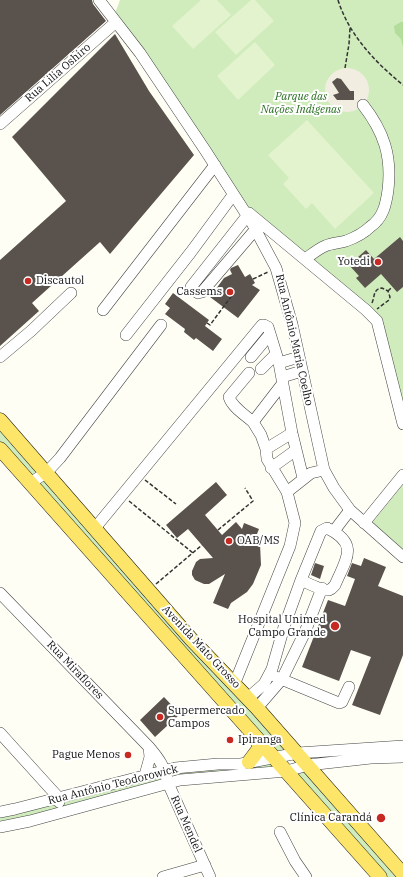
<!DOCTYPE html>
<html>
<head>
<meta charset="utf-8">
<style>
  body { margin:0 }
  canvas { display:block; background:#fffef4 }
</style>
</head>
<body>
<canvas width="403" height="877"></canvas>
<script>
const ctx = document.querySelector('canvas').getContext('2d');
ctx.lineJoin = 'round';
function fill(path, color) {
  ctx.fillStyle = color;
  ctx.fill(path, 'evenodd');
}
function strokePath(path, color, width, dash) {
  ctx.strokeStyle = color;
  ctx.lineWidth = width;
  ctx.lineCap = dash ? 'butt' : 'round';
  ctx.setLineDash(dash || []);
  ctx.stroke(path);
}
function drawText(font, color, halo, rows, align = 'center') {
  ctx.font = font + ' "IBM Plex Serif",serif';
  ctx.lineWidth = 4;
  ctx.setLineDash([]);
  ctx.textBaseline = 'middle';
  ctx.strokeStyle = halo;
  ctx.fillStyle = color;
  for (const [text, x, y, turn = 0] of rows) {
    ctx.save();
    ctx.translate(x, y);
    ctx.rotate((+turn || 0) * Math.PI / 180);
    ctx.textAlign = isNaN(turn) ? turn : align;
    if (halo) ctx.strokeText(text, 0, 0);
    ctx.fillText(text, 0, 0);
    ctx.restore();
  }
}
const green = new Path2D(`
  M120,0H403V422L380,325L248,209L115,13Z
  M0,430L288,752L275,754L0,447Z
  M403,485V552L372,523Z
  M153,756L165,773L272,764L276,769L216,776L0,824V816L156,775Z
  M302,768L396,877H384L293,772Z`);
const forest = new Path2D(`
  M401,22H403V47L401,39L395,33L394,26Z`);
const pitch = new Path2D(`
  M201,0H217L231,15L193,49L172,26Z
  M251,0H255L274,21L236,55L215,32Z
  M255,42L275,65L238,100L217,76Z
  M307,120L374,193L335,229L312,203L306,209L283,184L289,178L268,155Z`);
const plaza = new Path2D(`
  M325 90a22 22 0 1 1 44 0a22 22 0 1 1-44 0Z`);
const building = new Path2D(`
  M0,0H92L93,4L106,21L0,115Z
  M115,34L149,91L194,155L110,254L100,242L32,303L39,311L0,346V260L66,201L12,137Z
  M337,78L341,79L350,91H354V100H337L333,95L339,93L332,82Z
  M400,237L403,241V287L397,292L381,274L365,288L356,278L359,276L349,265L366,250L374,259Z
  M238,265L245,277L250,274L255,283L252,285L260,290L238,318L210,297L224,278L232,274L230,270L231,268Z
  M173,293L209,320L205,326L222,339L213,351L196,338L194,340L184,332L185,329L165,314L170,308L165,304Z
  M216,482L227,495L205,515L222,535L236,522L242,529L244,523L259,529L257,534L260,544L261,565L253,584L247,592L231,603L228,609L213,603L225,574L209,584H204L195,580L192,575V571L196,562L200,559L213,558L188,529L177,538L166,525Z
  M364,558L386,567L378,586L403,596V655L380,715L352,705L371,657L351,650L339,681L302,667L328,600L345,606L355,579L347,576L352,563L361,566Z
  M315,563L324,566L320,579L311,575Z
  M164,697L180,714L155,737L140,720Z`);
const path = new Path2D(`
  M338,0C349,35 375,62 403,85
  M345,68L349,44L350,28
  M253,279L268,272
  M388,291L392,287
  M372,303C375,296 373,289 382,288L388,291L390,297L389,300L377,309
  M207,323L210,325L233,294
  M145,480L176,504
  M129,501L193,553
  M218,530L253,501L245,488
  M156,584L202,545`);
const minor = new Path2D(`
  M99,0L140,53L205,150L252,223L276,268L292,324L324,470L334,488L350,510L403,557
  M0,124L116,22
  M249,213L366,310L377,321L403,424
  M247,216L191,287L192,289L198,293L202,292L255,230
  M305,259C311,255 318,249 325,246C332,243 339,243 346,241C354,238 364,233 370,227C383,218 386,205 388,190C392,156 384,132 363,105
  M103,310L215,165
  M126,335L191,252L233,195
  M0,357L31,331L71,293
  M251,357L270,334
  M279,363L299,357
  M261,369L276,354
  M249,373L229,397C232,407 245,415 253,422
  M282,377L302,371
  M283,383L253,422L261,435L266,449L267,459L287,492
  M266,449L292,433
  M271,468L296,450
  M30,483L46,473L60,458L161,325
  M364,523L403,475
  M95,528L262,325H264L268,327L279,363L292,433L303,478
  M334,531L350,510
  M0,593L149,747C160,760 164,766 168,783L210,877
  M276,677L339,703L342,702L349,687
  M234,685L290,546L295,523L287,492L311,473L324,470
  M248,698L264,684L272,669L284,627L301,580L321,531L327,528C360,544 346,559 335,585C333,587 332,589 329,590C323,591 307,583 301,580
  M257,708L282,679L305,632L322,588
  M0,733L58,797L59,802
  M145,775L150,757L149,747
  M0,812L15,809L175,768L218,764H241L298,753L403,746
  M0,827L30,821L180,780L287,771L308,765L371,758L403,757
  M280,832L295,861L306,877
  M163,877L205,865`);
const major = new Path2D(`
  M0,420L191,639L257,708L403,874
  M0,449L380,877
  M249,762L258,750L260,742`);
const markers = [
  [378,262,4,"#c62a23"],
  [28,281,4,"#c62a23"],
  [230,292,4,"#c62a23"],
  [229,541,4,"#c62a23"],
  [335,626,5,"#c62a23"],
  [160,717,4,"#c62a23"],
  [230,740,4,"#c62a23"],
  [128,755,4,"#c62a23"],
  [381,818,5,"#c62a23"]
];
const streetNames = [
  ["Rua Lilia Oshiro",58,73,-41],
  ["Rua Antônio Maria Coelho",294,340,77],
  ["Avenida Mato Grosso",201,647,47],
  ["Rua Miraflores",75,670,46],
  ["Rua Antônio Teodorowick",113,785,-14],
  ["Rua Mendel",186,824,66]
];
const parkNames = [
  ["Parque das",301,97],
  ["Nações Indígenas",301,110]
];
const poiNames = [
  ["Yotedi",370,262],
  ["Discautol",36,281,"left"],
  ["Cassems",222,292],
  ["OAB/MS",237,541,"left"],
  ["Hospital Unimed",326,620],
  ["Campo Grande",326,633],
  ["Supermercado",168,711,"left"],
  ["Campos",168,724,"left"],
  ["Ipiranga",238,740,"left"],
  ["Pague Menos",120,755],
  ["Clínica Carandá",372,818]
];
fill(green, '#d0ecbc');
fill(forest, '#b2dd9a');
fill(pitch, '#e3f3ce');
fill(plaza, '#f1eee1');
fill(building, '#5a534d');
strokePath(minor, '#444', 12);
strokePath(major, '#222', 15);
strokePath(path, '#333', 1.5, [4, 2]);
strokePath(minor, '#fff', 11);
strokePath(major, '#fce568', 14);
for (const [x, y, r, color] of markers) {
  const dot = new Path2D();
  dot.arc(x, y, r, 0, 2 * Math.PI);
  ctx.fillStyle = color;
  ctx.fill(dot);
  strokePath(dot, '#fff', 1.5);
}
drawText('11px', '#111', '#fff', streetNames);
drawText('italic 11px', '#276c1e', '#fff', parkNames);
drawText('11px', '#111', '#fff', poiNames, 'right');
</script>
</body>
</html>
